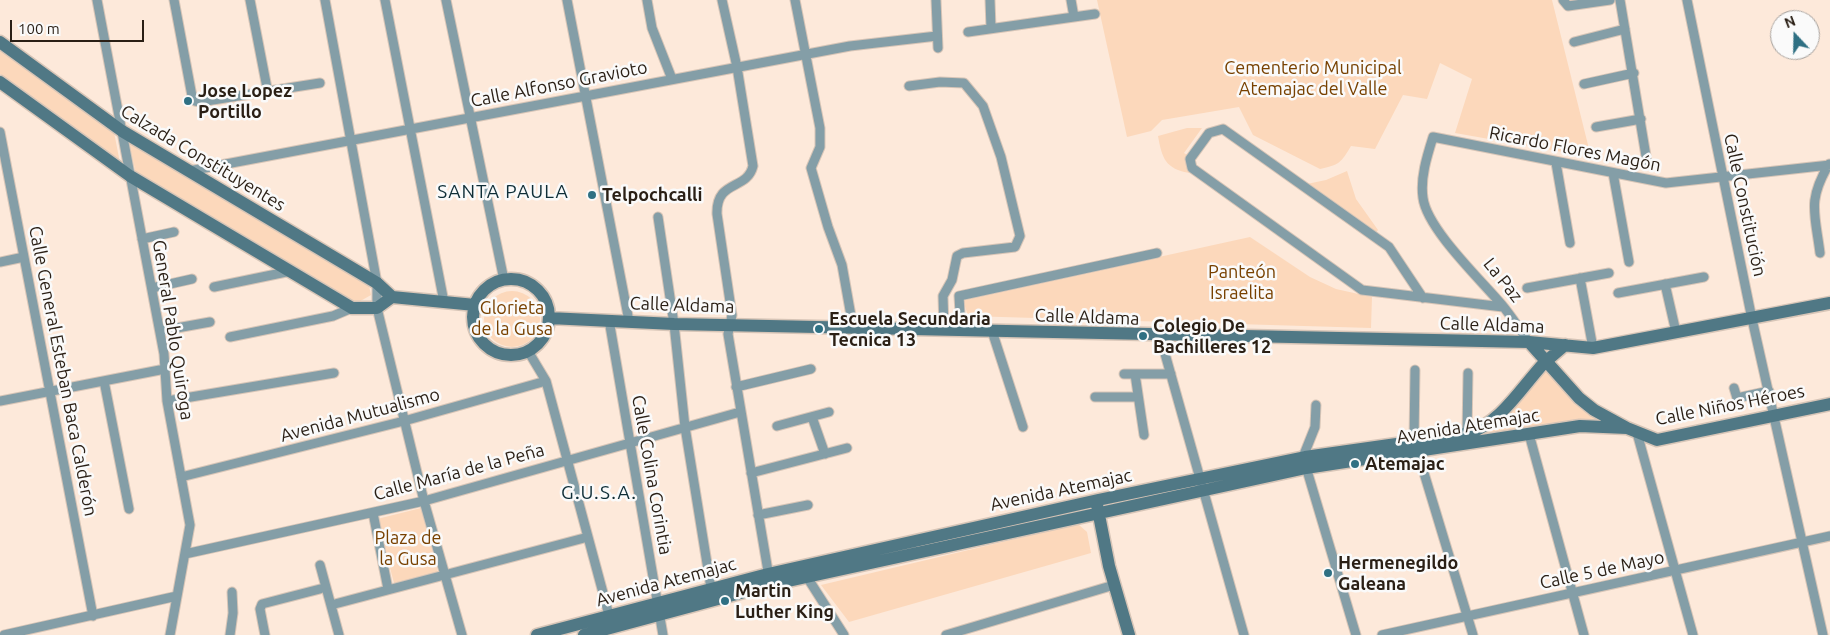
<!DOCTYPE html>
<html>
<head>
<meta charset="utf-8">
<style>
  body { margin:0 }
  #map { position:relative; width:1830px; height:635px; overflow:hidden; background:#fde9da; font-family:Ubuntu,sans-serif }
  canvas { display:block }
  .north { position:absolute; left:1770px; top:10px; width:50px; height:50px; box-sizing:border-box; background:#fafafa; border:1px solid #a7a29e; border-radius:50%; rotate:339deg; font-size:14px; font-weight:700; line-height:20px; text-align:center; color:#2a1f15 }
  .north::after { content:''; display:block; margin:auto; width:18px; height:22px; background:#2f7083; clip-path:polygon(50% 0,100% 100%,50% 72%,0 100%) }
  .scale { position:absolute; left:10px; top:20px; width:134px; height:22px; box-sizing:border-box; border:2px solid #2a1f15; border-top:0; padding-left:6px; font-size:15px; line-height:18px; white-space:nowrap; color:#2a1f15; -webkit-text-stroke:4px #fafafa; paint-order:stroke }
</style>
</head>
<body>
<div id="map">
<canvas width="1830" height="635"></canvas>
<div class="north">N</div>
<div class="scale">100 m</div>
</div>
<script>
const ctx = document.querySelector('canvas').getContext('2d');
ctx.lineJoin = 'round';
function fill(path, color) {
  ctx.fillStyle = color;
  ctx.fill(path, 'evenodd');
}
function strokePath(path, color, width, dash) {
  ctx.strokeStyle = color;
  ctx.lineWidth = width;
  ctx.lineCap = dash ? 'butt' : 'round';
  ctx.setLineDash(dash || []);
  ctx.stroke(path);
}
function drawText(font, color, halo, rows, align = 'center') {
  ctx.font = font + ' Ubuntu,sans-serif';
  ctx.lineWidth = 5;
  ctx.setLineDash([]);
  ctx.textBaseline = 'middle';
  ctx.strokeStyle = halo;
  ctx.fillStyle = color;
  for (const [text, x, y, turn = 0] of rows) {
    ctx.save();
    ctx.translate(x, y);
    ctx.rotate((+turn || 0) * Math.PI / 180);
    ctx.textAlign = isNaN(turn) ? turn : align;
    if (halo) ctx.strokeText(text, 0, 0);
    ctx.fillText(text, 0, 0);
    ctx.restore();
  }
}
const green = new Path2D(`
  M1097,0H1552L1591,157L1455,133L1472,79L1440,63L1427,99L1403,95L1375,149L1351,146C1341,163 1339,165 1320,169L1253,135L1239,107L1162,120L1151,131L1127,137Z
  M0,48L114,132L120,163L0,74Z
  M1187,128H1202L1184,153L1189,156L1187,164L1190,173C1165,169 1162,158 1158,136Z
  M129,143L368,281L371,295L357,303L136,174Z
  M1347,171L1356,199L1378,230L1375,234L1307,184L1326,180Z
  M1250,237L1310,277L1336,289L1372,297L1371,328L968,316L963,300Z
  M484 319a28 28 0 1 1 56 0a28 28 0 1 1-56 0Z
  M1544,370L1609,425L1424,443L1491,428Z
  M421,508L438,572L394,583L377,519Z
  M1078,524L1087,532L1091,553L849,622L821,585Z`);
const street = new Path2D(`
  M97,0L164,354L167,401L190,525L170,635
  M174,0L192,96L195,101L200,102L320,83
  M250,0L268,93
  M325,0L377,283V308L424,501L462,635
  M385,0L444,302
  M446,0L504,280
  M567,0L629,321
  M647,0L652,28L672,79
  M722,0L737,67L753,166C747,191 716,179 717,214L732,315L728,334L769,577
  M795,0L820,128V147L811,168L828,227L842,265L853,327
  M936,0L938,48
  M990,0L991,28
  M1071,0L1074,17
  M1563,0L1568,6L1610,0
  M1620,0L1647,162
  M1687,0L1752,319L1823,635
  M968,32L1095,14
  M1574,42L1625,29
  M1584,84L1634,73
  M909,86L940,82L964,83L983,106L1001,157L1020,236L1015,247L963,253L957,256L952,280L943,296L944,330
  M1596,127L1641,119
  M0,132L93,616
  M1556,163L1570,243
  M189,171L850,46L937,36
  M1613,173L1629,262
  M658,217L674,324L685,427L711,588
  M142,239L174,232
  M1820,253C1815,213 1807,201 1829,164
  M0,262L24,257
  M1580,278L1593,348
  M1665,284L1676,332
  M214,287L291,271
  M152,288L192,279
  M1527,288L1609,273
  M1618,293L1704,277
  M1423,298L1389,247L1223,129L1209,133L1190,159L1192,168L1362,290L1503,307
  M609,320L663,635
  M961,330L959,296L1157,253
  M160,331L210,322
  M992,331L1023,427
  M1160,336L1244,635
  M230,337L333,316L352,308
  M1529,342C1520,330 1512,317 1502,305C1481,280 1427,229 1423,198C1420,178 1427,156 1433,137L1666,183L1830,165
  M528,351L546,381L609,615
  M1415,370L1414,440L1473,635
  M1124,374H1171
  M1135,374L1144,435
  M104,381L129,509
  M736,387L811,369
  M1734,388L1737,398L1769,391
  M1095,397H1138
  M0,401L165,369
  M167,401L334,373
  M1316,405L1315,427L1303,457L1356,635
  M812,417L825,454
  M777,426L829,412
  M1637,433L1693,635
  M1467,434L1468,373
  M1529,434L1584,635
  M751,473L847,448
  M181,477L404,421L546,381
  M373,513L388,589
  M758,515L808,505
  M185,554L424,501L740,412
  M320,565L339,635
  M805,574L844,635
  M331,605L588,537
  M4,635L177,596
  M230,635L233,613L232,592
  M265,635L260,609L262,604L320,589
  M946,635L1114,585
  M1382,635L1830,536`);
const secondary = new Path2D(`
  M0,42L122,131L377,283L392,297L475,305
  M0,82L130,176L352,308H377L392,297
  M473 317a38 38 0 1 1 76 0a38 38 0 1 1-76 0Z
  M549,318L674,324L1529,342L1593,348L1830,303
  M1529,342L1579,398L1594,410L1627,428L1657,440L1830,404
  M1097,505L1109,566L1129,635
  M537,635L768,574L1098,500L1305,457L1467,434C1502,422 1520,389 1544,363C1551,357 1558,351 1565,345
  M584,635L770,585L1306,468L1580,426L1627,428`);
const markers = [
  [188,101,5,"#2f7083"],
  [592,195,5,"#2f7083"],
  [819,329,5,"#2f7083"],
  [1143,336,5,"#2f7083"],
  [1355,464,5,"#2f7083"],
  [1328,573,5,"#2f7083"],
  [725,601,5,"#2f7083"]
];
const parkNames = [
  ["Cementerio Municipal",1313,68],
  ["Atemajac del Valle",1313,89],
  ["Panteón",1242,272],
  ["Israelita",1242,293],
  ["Glorieta",512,308],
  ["de la Gusa",512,329],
  ["Plaza de",408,538],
  ["la Gusa",408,559]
];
const streetNames = [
  ["Calle Alfonso Gravioto",559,84,-11],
  ["Ricardo Flores Magón",1575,149,11],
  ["Calzada Constituyentes",203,158,31],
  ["Calle Constitución",1745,205,78],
  ["La Paz",1503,280,51],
  ["Calle Aldama",682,305,2],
  ["Calle Aldama",1087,317,2],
  ["Calle Aldama",1492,325,2],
  ["General Pablo Quiroga",173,330,81],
  ["Calle General Esteban Baca Calderón",63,371,79],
  ["Calle Niños Héroes",1730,405,-11],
  ["Avenida Mutualismo",360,415,-15],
  ["Avenida Atemajac",1468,426,-9],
  ["Calle María de la Peña",459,472,-15],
  ["Calle Colina Corintia",652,475,80],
  ["Avenida Atemajac",1061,490,-12],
  ["Calle 5 de Mayo",1602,570,-12],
  ["Avenida Atemajac",666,582,-15]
];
const poiNames = [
  ["Jose Lopez",198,91],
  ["Portillo",198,112],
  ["Telpochcalli",602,195],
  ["Escuela Secundaria",829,319],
  ["Tecnica 13",829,340],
  ["Colegio De",1153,326],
  ["Bachilleres 12",1153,347],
  ["Atemajac",1365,464],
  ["Hermenegildo",1338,563],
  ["Galeana",1338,584],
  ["Martin",735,591],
  ["Luther King",735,612]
];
const neighbourhoodNames = [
  ["SANTA PAULA",503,192],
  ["G.U.S.A.",599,493]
];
fill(green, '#fcd8bb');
strokePath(street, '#d7c5b7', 11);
strokePath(secondary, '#d7c5b7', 15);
strokePath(street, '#849ea7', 9);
strokePath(secondary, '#507885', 12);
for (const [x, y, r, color] of markers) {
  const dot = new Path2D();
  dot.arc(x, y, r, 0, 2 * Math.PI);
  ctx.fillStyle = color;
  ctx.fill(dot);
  strokePath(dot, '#fafafa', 2);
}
drawText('18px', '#784100', '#fafafa', parkNames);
drawText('18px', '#2a1f15', '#fafafa', streetNames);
drawText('bold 18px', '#2a1f15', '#fafafa', poiNames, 'left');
ctx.letterSpacing = '1px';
drawText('19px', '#0f2e37', '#fafafa', neighbourhoodNames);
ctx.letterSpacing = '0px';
</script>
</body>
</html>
